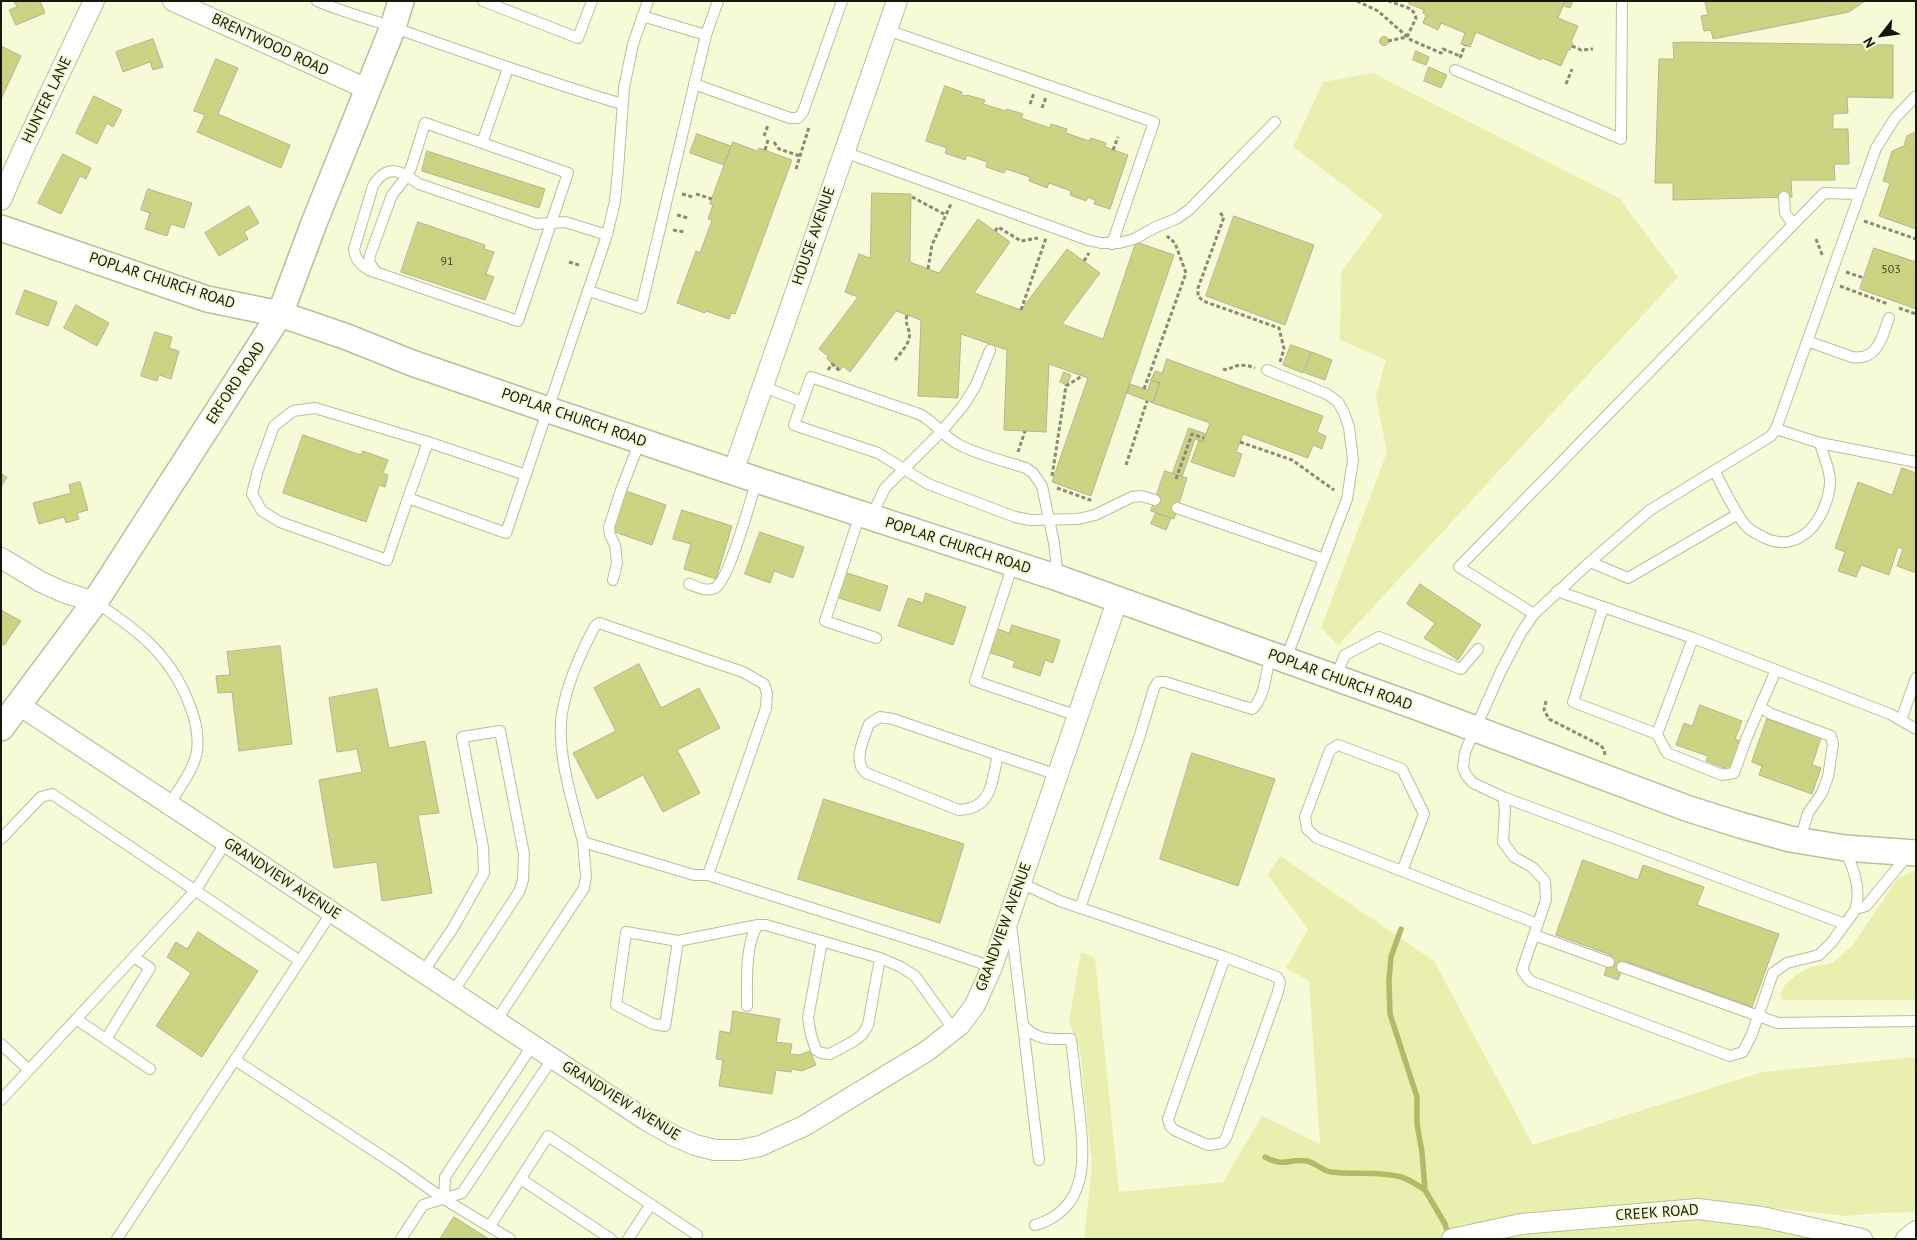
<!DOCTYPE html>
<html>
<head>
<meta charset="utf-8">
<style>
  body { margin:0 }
  #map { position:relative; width:1917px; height:1240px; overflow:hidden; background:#f6fad7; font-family:"PT Sans",sans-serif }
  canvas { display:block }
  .frame { position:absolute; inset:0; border:2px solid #16170b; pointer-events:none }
  .north { position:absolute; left:1857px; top:10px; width:50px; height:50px; -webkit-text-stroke:4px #f6fad7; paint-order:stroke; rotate:240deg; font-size:14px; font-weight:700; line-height:20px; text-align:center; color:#16170b }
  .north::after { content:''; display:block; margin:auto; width:18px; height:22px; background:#16170b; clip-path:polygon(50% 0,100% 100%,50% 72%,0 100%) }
</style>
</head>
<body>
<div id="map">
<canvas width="1917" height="1240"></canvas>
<div class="frame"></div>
<div class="north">N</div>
</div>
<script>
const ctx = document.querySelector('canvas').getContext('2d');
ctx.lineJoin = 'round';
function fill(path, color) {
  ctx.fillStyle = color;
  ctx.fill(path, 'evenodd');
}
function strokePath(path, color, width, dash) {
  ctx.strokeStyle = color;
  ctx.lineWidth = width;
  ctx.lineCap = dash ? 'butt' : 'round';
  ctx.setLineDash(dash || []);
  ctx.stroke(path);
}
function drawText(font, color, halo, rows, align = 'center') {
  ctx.font = font + ' "PT Sans",sans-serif';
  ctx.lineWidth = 4.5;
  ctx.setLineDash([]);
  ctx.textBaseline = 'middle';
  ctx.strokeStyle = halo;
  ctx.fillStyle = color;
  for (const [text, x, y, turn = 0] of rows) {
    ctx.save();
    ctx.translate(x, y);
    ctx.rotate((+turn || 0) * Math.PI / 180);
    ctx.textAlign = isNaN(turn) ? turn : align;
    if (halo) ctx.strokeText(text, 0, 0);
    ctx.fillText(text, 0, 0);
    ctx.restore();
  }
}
const green = new Path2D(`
  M1373,73L1619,198L1678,277L1338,645L1321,628L1387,452L1376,397L1386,360L1340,340L1341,273L1383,215L1293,147L1323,82Z
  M1280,856L1434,961L1533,1145L1762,1072L1916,1057V1212L1880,1213L1846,1216L1700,1200L1696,1216L1829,1239H1084L1092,1167L1080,1050L1069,1022L1081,952L1095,958L1119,1192L1223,1182L1262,1116L1320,1144L1309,981L1286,968L1308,929L1268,875Z
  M1916,870V1000H1783L1780,995L1785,985L1796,975L1808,968L1832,963L1852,946L1898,878Z`);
const stream = new Path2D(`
  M1401,929L1391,957L1389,980L1390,1014L1417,1097V1124L1422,1152L1425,1190L1445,1224L1449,1236
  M1265,1157C1286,1168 1288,1158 1306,1161C1315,1162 1322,1171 1331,1172C1354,1175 1378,1171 1401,1177C1409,1179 1417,1185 1425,1190`);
const building = new Path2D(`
  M14,1H40L45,13L16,25L9,10L17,7Z
  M1409,1H1565L1558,18L1578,26L1571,42L1573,43L1570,50H1568L1561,66L1542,58L1541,60L1476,32L1470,47L1461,44L1465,33L1441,23L1438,30L1423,23L1426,15L1423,13L1424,10L1409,4Z
  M1566,1H1573L1570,8L1564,6Z
  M1705,1H1865L1849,12L1713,39L1711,30L1704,31L1701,16L1708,15Z
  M1379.5 41a4.5 4.5 0 1 1 9 0a4.5 4.5 0 1 1-9 0Z
  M153,39L163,67L153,70L150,62L123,72L116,52Z
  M1683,42L1893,45V98L1847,97L1848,113L1833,114V129H1848L1849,164H1834L1835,180H1791L1792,197L1673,200V183H1655L1659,59H1674L1673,43Z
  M1,46L21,56L2,97L1,96Z
  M1416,51L1429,57L1426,65L1413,60Z
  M216,59L238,68L218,114L290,145L281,168L197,132L205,115L194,111Z
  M1429,67L1447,75L1441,88L1424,81Z
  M945,86L962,92L961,95L967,96V95L985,100L983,104L1006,111L1007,109L1023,114L1021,118L1050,128L1051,124L1067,129L1066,133L1089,141L1091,138L1106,143L1105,147L1128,155L1110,209L1094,204L1095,200L1088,197L1086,201L1070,195L1071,191L1049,183L1047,188L1029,181L1030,177L1006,169L1004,173L986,167L987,162L967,155L965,160L945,153L947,148L926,141Z
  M94,96L122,110L113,127L107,123L97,144L76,133Z
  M1916,132V229L1879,216L1890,183L1883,181L1892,151L1904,146L1907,136Z
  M697,134L731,146L724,165L690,153Z
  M733,142L757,151L759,148L792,160L735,314L731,313L729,319L706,311L705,313L677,303L696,251L700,253L712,220L708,219L713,205L710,204Z
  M427,151L545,189L539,208L422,171Z
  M63,154L91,168L86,179L80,176L61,214L38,203Z
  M148,189L192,203L184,228L171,224L167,236L145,229L150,213L141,210Z
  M872,193L911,194L910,262L939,273L978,219L1010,242L974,293L1021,310L1067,249L1100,273L1062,324L1103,339L1136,242L1174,255L1091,496L1052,482L1088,378L1049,364L1046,432L1004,430L1007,350L961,334L958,398L918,396L921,320L896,311L850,372L843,366L840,370L827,359L828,356L819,349L858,297L845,292L859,254L870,258Z
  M249,206L259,223L244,232L248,239L219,256L205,233Z
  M1234,216L1314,245L1285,325L1206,296Z
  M418,222L485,245L484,249L494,252L486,274L494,277L485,300L401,272Z
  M1874,248L1916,262V309L1860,289Z
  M25,290L57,302L48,326L16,314Z
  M76,305L109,323L97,346L64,328Z
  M155,332L172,337L169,348L179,351L171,379L159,375L157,381L141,376Z
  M1291,345L1311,352L1303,373L1283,365Z
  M1312,352L1332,360L1325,380L1305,373Z
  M1167,359L1323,416L1317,432L1326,436L1322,449L1313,445L1308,458L1243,434L1236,452L1242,454L1234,477L1191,462L1199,440L1203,442L1210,423L1153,403L1160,383L1151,380L1155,371L1162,373Z
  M1064,372L1071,375L1067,385L1060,382Z
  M1151,380L1160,383L1153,403L1127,393L1130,384L1148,390Z
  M1189,428L1206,434L1203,442L1195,439L1182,477L1173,473Z
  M303,435L361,455L363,451L388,460L383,473L388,475L385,487L379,485L366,522L283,493Z
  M1902,468L1916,473V573L1897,566L1903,549L1898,547L1889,575L1861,565L1856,577L1838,571L1845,552L1835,548L1858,482L1892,495Z
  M1165,471L1187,478L1174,519L1151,511Z
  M1,474L7,477L1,487Z
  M80,482L88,510L77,513L79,519L66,523L64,517L39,524L33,503L71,493L69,485Z
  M626,491L666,505L652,545L612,531Z
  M682,510L732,526L716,579L684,569L691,544L673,539Z
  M1156,513L1171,518L1166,530L1151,524Z
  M760,532L804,547L793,578L774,571L770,583L745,574Z
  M844,572L888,586L880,611L836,597Z
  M1420,584L1481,625L1458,660L1424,638L1435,623L1407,604Z
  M926,593L966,607L953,645L898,626L908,598L923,603Z
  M1,610L21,621L4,645L1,644Z
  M1012,625L1060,640L1053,663L1045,660L1040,676L1013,667L1015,661L988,652L995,628L1009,633Z
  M280,646L292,744L239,751L232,692L218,693L216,676L230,675L227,652Z
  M639,664L661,708L699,688L720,728L677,750L700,793L663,812L643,775L597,799L573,753L616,731L594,688Z
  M377,689L389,748L425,741L439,813L418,815L432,893L382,901L377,862L334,868L319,780L362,772L357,749L337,752L329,698Z
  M1700,705L1742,721L1735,739L1742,742L1732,771L1706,761L1708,756L1676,745L1684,723L1692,726Z
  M1767,719L1821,738L1812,765L1821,768L1812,794L1759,775L1762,766L1752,762Z
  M1192,753L1275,779L1238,886L1160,859Z
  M824,799L964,844L940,923L798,879Z
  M1583,860L1638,880L1643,865L1704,887L1697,905L1779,934L1752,1007L1625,961L1618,980L1604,975L1611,955L1556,935Z
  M198,932L258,971L202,1057L156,1026L191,973L167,957L176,942L187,949Z
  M733,1011L780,1019L776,1042L792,1044L790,1054L799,1055L810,1051L816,1065L802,1071L792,1069L791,1072L776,1070L772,1094L719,1086L723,1060L716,1059L720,1031L730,1033Z
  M454,1217L489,1239H440Z`);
const path = new Path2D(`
  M1357,1L1378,11L1411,40L1441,53L1443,49L1460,56
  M1388,41L1407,37L1416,18L1415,14L1411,9L1389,1
  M1572,46L1581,50L1593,49
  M1460,58L1465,45
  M1566,84L1572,69
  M1030,104L1034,93
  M1042,108L1046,97
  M764,136L768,125
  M774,142L779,149L800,156
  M765,150L768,140
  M1113,150L1118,137
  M796,169L809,127
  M682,194L693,197
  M696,194L712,199
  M912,197L946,215
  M1220,213L1224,217L1198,288V296L1203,301L1279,328L1284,349L1280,362
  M677,215L688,218
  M1864,221L1916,239
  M673,230L685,232
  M995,231L998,227L1021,241L1038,238
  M1816,239L1823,257
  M1084,261L1089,253
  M569,262L579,265
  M928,269L932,245L951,204
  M1846,272L1864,278
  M1840,286L1888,304
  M1899,308L1916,314
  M1021,310L1046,238
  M895,360C901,352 912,342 909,331C907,324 905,322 907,315
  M1223,369L1227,370C1237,364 1245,364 1255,368
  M828,370L832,364L841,372
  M1144,389L1186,273L1175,243L1167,236
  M1240,442L1292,460L1334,490
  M1018,452L1025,431
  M1126,465L1147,401
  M1052,476L1066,386L1082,376
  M1176,479L1192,434L1204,438
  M1057,488L1093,501
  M1546,701L1544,710L1549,719L1600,745L1604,749L1605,755`);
const service = new Path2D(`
  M317,1C345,13 373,20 401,30C474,56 548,82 622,104
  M483,1L578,38L592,1
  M642,16L706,35
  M887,30L1154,122L1112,244
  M1455,70L1621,139L1622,1
  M694,84L790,118H798L803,112L842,1
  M425,123L568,173L518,321L369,270C360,265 355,259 354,249L373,186C382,171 392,167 407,176L411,168Z
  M482,143L508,68
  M844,152L1088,240L1101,243H1119L1134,239L1156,227L1176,219L1189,210L1275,122
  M1784,197L1785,213L1793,224
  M376,272L369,262L370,255L392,195L407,176L419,184L536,224L565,222L607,235
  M589,291L641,308L706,35L718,1
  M1807,341L1852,357C1878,361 1882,337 1889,318
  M1267,370L1327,394L1338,402L1344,413L1349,427L1353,460L1347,499L1285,661
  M762,386L802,402
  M1776,429L1820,443L1916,462
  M1715,472C1723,487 1736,516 1748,528C1753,532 1759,535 1765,538C1802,555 1827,516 1830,484C1831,470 1823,456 1820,443
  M526,475L428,442L315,408L293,411L274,426L258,470L252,494L262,511L280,522L387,560L408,498L506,533L607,235L615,201L618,170L624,88L633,44L648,1
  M408,498L428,442
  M1177,508L1324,559
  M860,514L825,621L876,638
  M871,517L885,488L941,432L963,406L976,385L990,350
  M1590,562L1628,578L1738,514
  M1013,564L975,681L1078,716
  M1058,577L1054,543L1042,486L1033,473L1026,468C1005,461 974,454 956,443C942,435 934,421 919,414L811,377L794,425L878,453L928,484L1015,517L1030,520L1078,519L1095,515L1132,497L1141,496L1155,500
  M613,580L617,563L615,545L610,535L609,527L621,490L640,441
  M689,584C697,587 706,592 715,588C729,581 751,498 757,480
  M1557,591L1693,638L1890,714L1916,729
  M95,602C139,631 171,655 190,706C196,721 199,735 197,751C194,770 179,788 169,805
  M1603,607L1573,702L1657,734L1693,638
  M1534,614L1459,567L1824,193L1860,194
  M1335,678L1345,655L1379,637L1461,669L1478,649
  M1761,707L1769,713L1831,736L1833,744L1828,777L1822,793L1808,813L1800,840
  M880,717L893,719L998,755C991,783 993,808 959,810L866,773C852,761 864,739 869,724Z
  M1901,720L1916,678
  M1657,734L1667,753L1722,775L1734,773L1747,737L1776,670
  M998,755L1058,775
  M1503,797L1845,924L1832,942L1819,955L1787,963L1773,973L1752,1034L1743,1052L1730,1056L1530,981L1522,970L1546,900L1545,881L1532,867L1514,857L1503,842L1505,809L1503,797L1473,783L1466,775L1463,767L1465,752L1501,671L1521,633L1534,614L1590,562L1650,510L1771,436L1776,429L1876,148L1895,118L1916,96
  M1,839L41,797L52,794L300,961
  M1402,871L1424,814L1402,769L1338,745L1330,750L1305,817L1307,829L1317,838L1538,924
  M708,875L766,708L767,693L764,684L743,672L599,623L595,626C581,652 567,684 562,713C556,753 573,803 583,842L694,875H708L739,885L928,945L992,967
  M1021,883L1060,901L1225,957
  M1080,908L1140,735L1154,688L1158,682H1165L1252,709C1264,701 1267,670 1270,655
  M1856,909L1866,906L1908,855
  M1011,924L1039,1160
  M1845,924C1849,919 1854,913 1856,907C1861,887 1853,868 1845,849
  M1534,935L1609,962
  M678,941L665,1026L653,1024L616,1005L626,932L678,941L758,925
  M822,941L808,1018L811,1035L816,1050L821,1053L830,1054L854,1041L862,1035L868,1025L880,958
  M1225,957L1277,977L1280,982L1278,992L1226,1138L1222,1143L1209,1145L1203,1143L1174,1130L1170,1126L1168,1119Z
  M1622,967L1778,1023L1916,1021
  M423,972L453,928L484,873L483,847L462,737L500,731L524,854L523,880L519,892L453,992
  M747,1006C747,984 745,942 758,925H766L880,958L901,967L915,976L954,1030
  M76,1019L150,1069
  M496,1021L584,888L586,876L583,842
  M1024,1026C1037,1041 1052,1039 1071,1039C1074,1062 1076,1085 1079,1108C1084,1154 1091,1209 1035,1225
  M106,1039L150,968L134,957
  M1,1044L29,1070
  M235,1060L397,1166L444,1199L510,1239
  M1,1100L195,891L226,842
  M521,1179L611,1239
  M444,1199L445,1177L532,1046
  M490,1226L548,1136L697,1235
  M117,1239L332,912
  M401,1239L423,1205L462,1193L552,1059
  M628,1239L651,1204`);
const minor = new Path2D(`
  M173,1L367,89
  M1,200L22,152L94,1
  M733,472L897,1
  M1,558L41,582L63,592L95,602
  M19,705L646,1120L674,1136L695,1145L715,1150H740L760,1146L804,1126L927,1051L960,1025L975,1005L992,967L1117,601
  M1452,1239L1521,1224L1698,1209L1762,1217L1862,1239
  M1906,1239L1916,1231`);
const tertiary = new Path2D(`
  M1,228L207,299L280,314L347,337L412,363L537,406L757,480L1058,578L1417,707L1689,809L1740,825L1790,839L1845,848L1916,853
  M1,728L95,602L280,314L314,223L393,27L401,1`);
const numberNames = [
  ["91",447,262],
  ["503",1891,270]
];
const streetNames = [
  ["BRENTWOOD ROAD",270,45,25],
  ["HUNTER LANE",47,100,-64],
  ["HOUSE AVENUE",814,236,-71],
  ["POPLAR CHURCH ROAD",162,281,18],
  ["ERFORD ROAD",236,383,-57],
  ["POPLAR CHURCH ROAD",574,418,19],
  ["POPLAR CHURCH ROAD",958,546,18],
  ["POPLAR CHURCH ROAD",1340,680,20],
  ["GRANDVIEW AVENUE",282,879,33],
  ["GRANDVIEW AVENUE",1004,927,-70],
  ["GRANDVIEW AVENUE",621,1101,32],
  ["CREEK ROAD",1657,1213,-4]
];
fill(green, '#e9f0af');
strokePath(stream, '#b3b969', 5.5);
fill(building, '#ccd382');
strokePath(building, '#b2b694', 1);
strokePath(service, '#bbbe9c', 12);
strokePath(minor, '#bbbe9c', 22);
strokePath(tertiary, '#bbbe9c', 28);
strokePath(path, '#898b74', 3, [4, 2.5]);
strokePath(service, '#fff', 10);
strokePath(minor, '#fff', 20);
strokePath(tertiary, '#fff', 25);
drawText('12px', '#444629', null, numberNames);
drawText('15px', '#16170b', '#f6fad7', streetNames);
</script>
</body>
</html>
